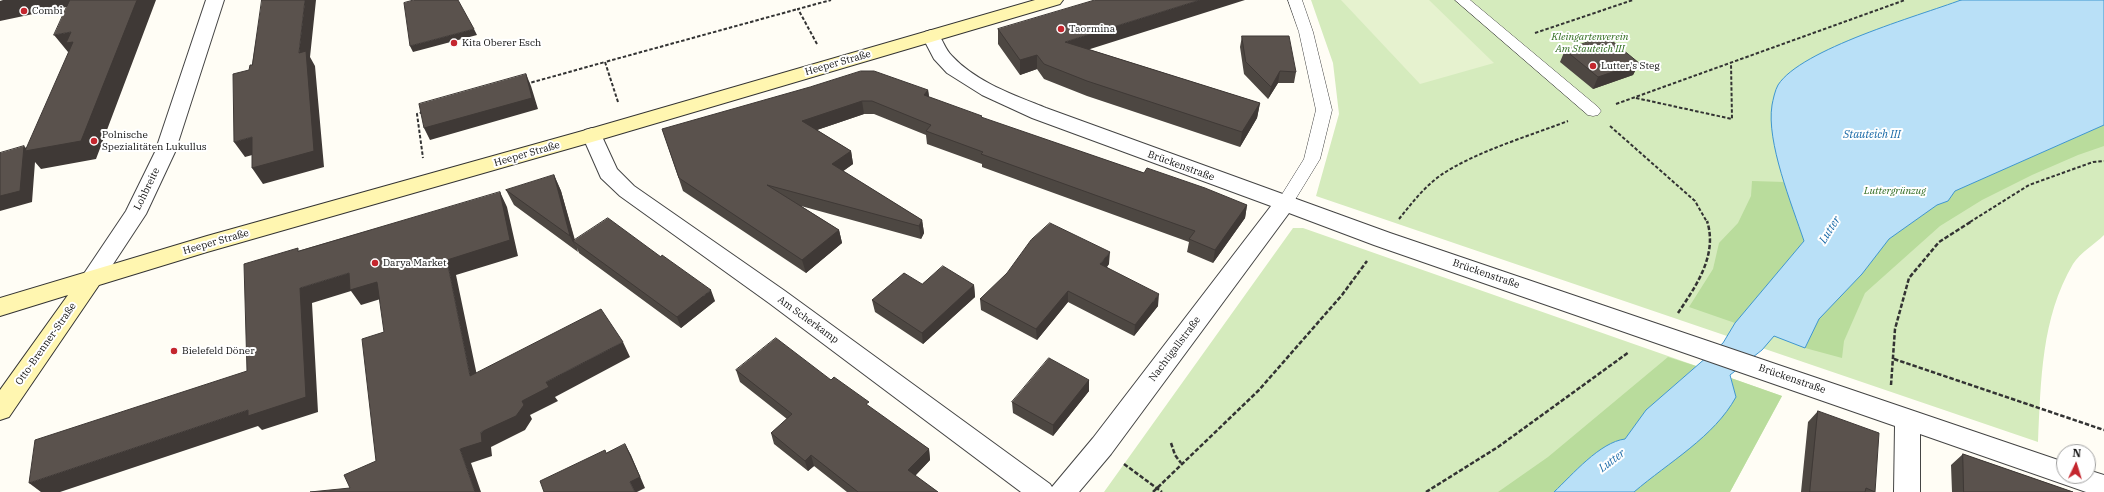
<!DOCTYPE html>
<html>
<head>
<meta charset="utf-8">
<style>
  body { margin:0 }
  #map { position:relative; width:2104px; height:492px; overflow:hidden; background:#fffdf5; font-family:"IBM Plex Serif",serif }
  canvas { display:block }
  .north { position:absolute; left:2056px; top:444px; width:40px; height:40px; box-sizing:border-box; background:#fff; border:1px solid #a0a0a0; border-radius:50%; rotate:4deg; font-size:11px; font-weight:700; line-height:16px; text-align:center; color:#111 }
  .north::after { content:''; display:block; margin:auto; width:14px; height:18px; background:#c4262e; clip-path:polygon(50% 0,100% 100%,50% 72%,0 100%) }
</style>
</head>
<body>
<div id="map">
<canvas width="2104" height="492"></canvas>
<div class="north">N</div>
</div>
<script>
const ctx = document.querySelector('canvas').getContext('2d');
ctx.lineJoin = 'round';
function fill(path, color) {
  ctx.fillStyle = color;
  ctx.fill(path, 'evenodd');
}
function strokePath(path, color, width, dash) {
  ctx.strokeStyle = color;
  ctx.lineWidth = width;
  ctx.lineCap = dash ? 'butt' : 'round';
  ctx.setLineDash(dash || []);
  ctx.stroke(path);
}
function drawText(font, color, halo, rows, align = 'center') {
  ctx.font = font + ' "IBM Plex Serif",serif';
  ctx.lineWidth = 4;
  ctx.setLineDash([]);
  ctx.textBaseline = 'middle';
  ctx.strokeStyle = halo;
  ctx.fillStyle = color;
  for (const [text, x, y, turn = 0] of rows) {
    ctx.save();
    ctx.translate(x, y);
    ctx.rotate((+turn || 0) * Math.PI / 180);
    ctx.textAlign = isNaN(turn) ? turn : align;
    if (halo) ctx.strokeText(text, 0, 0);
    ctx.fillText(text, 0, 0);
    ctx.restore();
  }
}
const green = new Path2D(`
  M1311,0H2104V235C2095,244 2080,253 2073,264C2041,318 2041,381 2038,442L1316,196L1339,114L1333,63Z
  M1293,228H1303L1782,396L1730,492H1104Z`);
const forest = new Path2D(`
  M2104,125V146L2078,155L2032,175L1982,200L1940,226L1865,293L1844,341L1842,358L1805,348L1819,319L1862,274L1889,239L1937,205L1948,201L1955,191Z
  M1752,181L1785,182L1804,241L1735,323L1689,307L1713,269L1719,243L1738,223L1751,196Z
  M1668,357L1696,366L1646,410L1625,439C1600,442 1572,475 1554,492H1498L1548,457Z
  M1731,378L1782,396L1730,492H1634C1668,462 1714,437 1736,397Z`);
const pitch = new Path2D(`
  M1341,0H1429L1494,63L1420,84Z`);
const water = new Path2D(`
  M1961,0H2104V125L1955,191L1948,201L1937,205L1889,239L1862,274L1819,319L1805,348L1774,336L1762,350L1730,375L1736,397C1714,437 1669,462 1634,492H1554C1572,475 1600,442 1625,439L1646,410L1723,343L1735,323L1804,241C1792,205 1766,142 1772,105C1773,100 1775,90 1778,85C1801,49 1918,16 1961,0Z`);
const pathFar1 = new Path2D(`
  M1535,33L1633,0
  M817,44L798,9L831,0
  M526,84L605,62
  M1636,98L1732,119L1731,63
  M618,102L605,62L798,9
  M1616,104L1905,0
  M423,112L417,114L423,158
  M1610,126L1695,201L1707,222
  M1399,219C1412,203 1424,187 1441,175C1475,152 1529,136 1568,121
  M1970,222L2029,185L2093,162L2104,161`);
const path = new Path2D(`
  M1678,313C1696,286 1718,255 1707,221
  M1894,359L2104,430
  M1891,385L1895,329L1909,278L1939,242L1972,221
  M1171,443L1175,455L1181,463
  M1124,464L1162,492
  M1153,492L1259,390L1342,295L1367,261
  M1426,492L1498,447L1629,352`);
const lane = new Path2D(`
  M1288,0H1302L1313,32L1332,110L1320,159L1290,208L1284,210L1278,208L1276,204L1304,159L1316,110L1299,32Z
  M1455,0H1470L1598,107L1601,111L1598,115L1593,116L1588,115Z`);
const street = new Path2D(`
  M206,0H224L175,152L146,214L100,284L92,287L84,284L81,278L126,211L155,152Z
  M931,30L937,32C943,40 945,49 952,56C976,82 1014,95 1046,108L1390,233L2064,462V476H2088V470L2104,475V492H2086L1920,434V492H1894L1895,426L1374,245L1289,213L1111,454L1079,492H1021L769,303L620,196L601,178L582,135L585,130L592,128L599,130L617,169L634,186L785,291L1050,484L1052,487L1093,438L1271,206L1032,118L982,95L947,73L934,59L922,36L925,32Z`);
const secondary = new Path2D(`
  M1035,0H1063L1060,4L599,140L207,252L99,285L9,417L0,420V390L68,295L0,316V298L207,236L586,130Z`);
const wall = new Path2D(`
  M998,29L1088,49L1260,103L1257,118L1240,147L1087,96L1044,79L1037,69L1020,75L998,44Z
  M1242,36L1296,72L1294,83H1278L1268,99L1244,74L1240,47Z
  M1565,50L1639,63L1633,75L1593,89L1560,62Z
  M928,90L929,97L982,118L1144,173L1247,205L1245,218L1213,263L1187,252L1189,242L982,167V164L927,144L926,135L874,114H864L817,130L851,151L853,164L843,171L922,220L924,233L921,239L801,206L839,230L842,243L806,273L683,191L662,129Z
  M554,175L561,191L575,240L715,301L681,328L579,253L577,248L578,252L514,205L506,190Z
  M1109,264L1107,267L1158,306L1134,336L1068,302L1037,340L981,310L980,299Z
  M922,284L974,285L975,297L923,344L875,312L872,300Z
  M736,370L831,380L869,407L929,449L930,460L915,476L938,492H847L814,466L808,471L774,444L771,433L787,419L740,382Z
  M1089,380V391L1053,436L1013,413L1012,402Z
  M1818,411L1875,492H1801L1808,422Z
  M1963,454L2073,492H1952L1951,465Z`);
const shadedWall = new Path2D(`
  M3,0H89L90,2L0,21V1Z
  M137,0H156L96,159L41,169L35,162L32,202L0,211V196L24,146L28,150Z
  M305,0H316L310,57L315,66L324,167L263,184L252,168L299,53Z
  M1200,0H1245L1065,57V42Z
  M474,29L477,35L413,52L410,46Z
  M71,32L80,50L68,52L54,35Z
  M1037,55V69L1020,75V60Z
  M1639,63L1633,75L1593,89L1598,77Z
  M1280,71L1278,83L1268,99L1271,87Z
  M526,74L531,86L538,109L430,140L424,128Z
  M928,90L930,103L924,95Z
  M862,101L864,114L805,134L802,121Z
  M1260,103L1257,118L1240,147L1242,132Z
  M252,137L263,152L245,157L234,142Z
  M851,151L853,164L835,177L832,164Z
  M554,175L561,191L575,242L573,241L578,252L570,236Z
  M500,192L507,207L518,256L456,275L480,390L470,376L447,260Z
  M1247,205L1245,218L1213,263L1215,250Z
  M922,220L924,233L921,239L919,226Z
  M839,230L842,243L806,273L802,260Z
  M1110,252L1109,264L1100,275V264Z
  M349,273L377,282L387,297L361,305L351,291L312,303L318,412L262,430L258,426L60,492H41L29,483L248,410L300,288Z
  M974,285L975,297L923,344L922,333Z
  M711,290L715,301L681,328L677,317Z
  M1068,291V302L1037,340L1036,329Z
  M1159,294L1158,306L1134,336L1135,325Z
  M623,342L630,357L555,397L558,401L530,415L532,419L525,430L491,447L492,456L471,463L481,492H475L460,449L546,382Z
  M1089,380V391L1053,436V425Z
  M625,444L631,455L645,488L637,492H635L630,482Z
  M929,449L930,460L910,481L908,470Z
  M811,455L814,466L808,471L805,461Z`);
const building = new Path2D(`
  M70,0H137L81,141L25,151L73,42L66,43L71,32L54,35Z
  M262,0H305L299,53L306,51L314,151L252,168V137L234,142L233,74L249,70L250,65H252Z
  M414,0H458L474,29L410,46L404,3Z
  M1095,0H1200L1065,42L1260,103L1242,132L1087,81L1044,64L1037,55L1020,60L998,29Z
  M1242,36H1289L1296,72L1280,71L1271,87L1246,62Z
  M1606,36L1639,63L1598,77L1565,50Z
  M861,71H874L928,90L924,95L982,116L981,117L1144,173L1147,168L1205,188L1247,205L1215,250L1189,239L1195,231L981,154L983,152L926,131L931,125L872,101H862L802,121L851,151L832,164L922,220L919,226L767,185L839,230L802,260L679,178L662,129L810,87Z
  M526,74L532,98L424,128L419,104Z
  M24,146L20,191L0,196V153Z
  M554,175L570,236L506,190Z
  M500,192L510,240L447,260L470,376L601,309L623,342L546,382L549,387L522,401L524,405L516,416L481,432L482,442L460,449L475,492H310L350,488L344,475L376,461L362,339L384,332L377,282L350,290L349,273L300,288L306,397L248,416V410L29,483L35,440L247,371L244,264L298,248V251Z
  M608,218L661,257L662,255L711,290L677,317L573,241Z
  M1050,223L1110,252L1100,264L1159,294L1135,325L1068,291L1036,329L980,299L1007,273L1031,240Z
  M943,266L974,285L922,333L872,300L904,273L922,284Z
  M776,338L831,380L834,377L869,402L866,404L929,449L908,470L938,492H858L811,455L805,461L771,433L792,414L736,370Z
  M1049,358L1089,380L1053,425L1012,402Z
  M1818,411L1879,433L1875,492L1866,488L1865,492H1810Z
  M625,444L640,477L630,482L635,492H544L540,481L605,450L606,453Z
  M1963,454L2073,492H1964Z`);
const markers = [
  [24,11,4,"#c4262e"],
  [1061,29,4,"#c4262e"],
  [454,43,4,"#c4262e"],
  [1593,66,4,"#c4262e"],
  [94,141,4,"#c4262e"],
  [375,263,4,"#c4262e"],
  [174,351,4,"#c4262e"]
];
const poiNames = [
  ["Combi",32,11],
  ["Taormina",1069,29],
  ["Kita Oberer Esch",462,43],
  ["Lutter's Steg",1601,66],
  ["Polnische",102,135],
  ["Spezialitäten Lukullus",102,147],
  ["Darya Market",383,263],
  ["Bielefeld Döner",182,351]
];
const parkNames = [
  ["Kleingartenverein",1590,37],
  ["Am Stauteich III",1590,49],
  ["Luttergrünzug",1895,191]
];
const streetNames = [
  ["Heeper Straße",838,63,-16],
  ["Heeper Straße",527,154,-16],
  ["Brückenstraße",1181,166,20],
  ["Lohbreite",147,189,-64],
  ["Heeper Straße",216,242,-16],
  ["Brückenstraße",1486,274,19],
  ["Am Scherkamp",808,320,36],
  ["Otto-Brenner-Straße",46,344,-55],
  ["Nachtigallstraße",1175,349,-53],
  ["Brückenstraße",1792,379,19]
];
const waterNames = [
  ["Stauteich III",1872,135],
  ["Lutter",1830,230,-58],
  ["Lutter",1612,461,-37]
];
fill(green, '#d5ebbd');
fill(forest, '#b9dc9c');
fill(pitch, '#e6f2cf');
fill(water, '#b9e0f7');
strokePath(water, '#3f96cf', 1);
strokePath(lane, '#444', 1);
strokePath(street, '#444', 2);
strokePath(secondary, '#333', 2);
strokePath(pathFar1, '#333', 2, [3.5, 2]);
strokePath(path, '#333', 2.5, [4.5, 2]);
fill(lane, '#fff');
fill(street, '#fff');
fill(secondary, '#fff6b0');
fill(wall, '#4d4742');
fill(shadedWall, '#3f3936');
fill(building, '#5a524d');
strokePath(building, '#3f3936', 1);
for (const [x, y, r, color] of markers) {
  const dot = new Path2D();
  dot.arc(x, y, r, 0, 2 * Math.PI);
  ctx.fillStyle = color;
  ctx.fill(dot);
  strokePath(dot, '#fff', 1.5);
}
drawText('10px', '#111', '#fff', poiNames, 'left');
drawText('italic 10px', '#2f6b1f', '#fff', parkNames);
drawText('10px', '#111', '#fff', streetNames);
drawText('italic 11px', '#1768a6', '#fff', waterNames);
</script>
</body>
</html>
